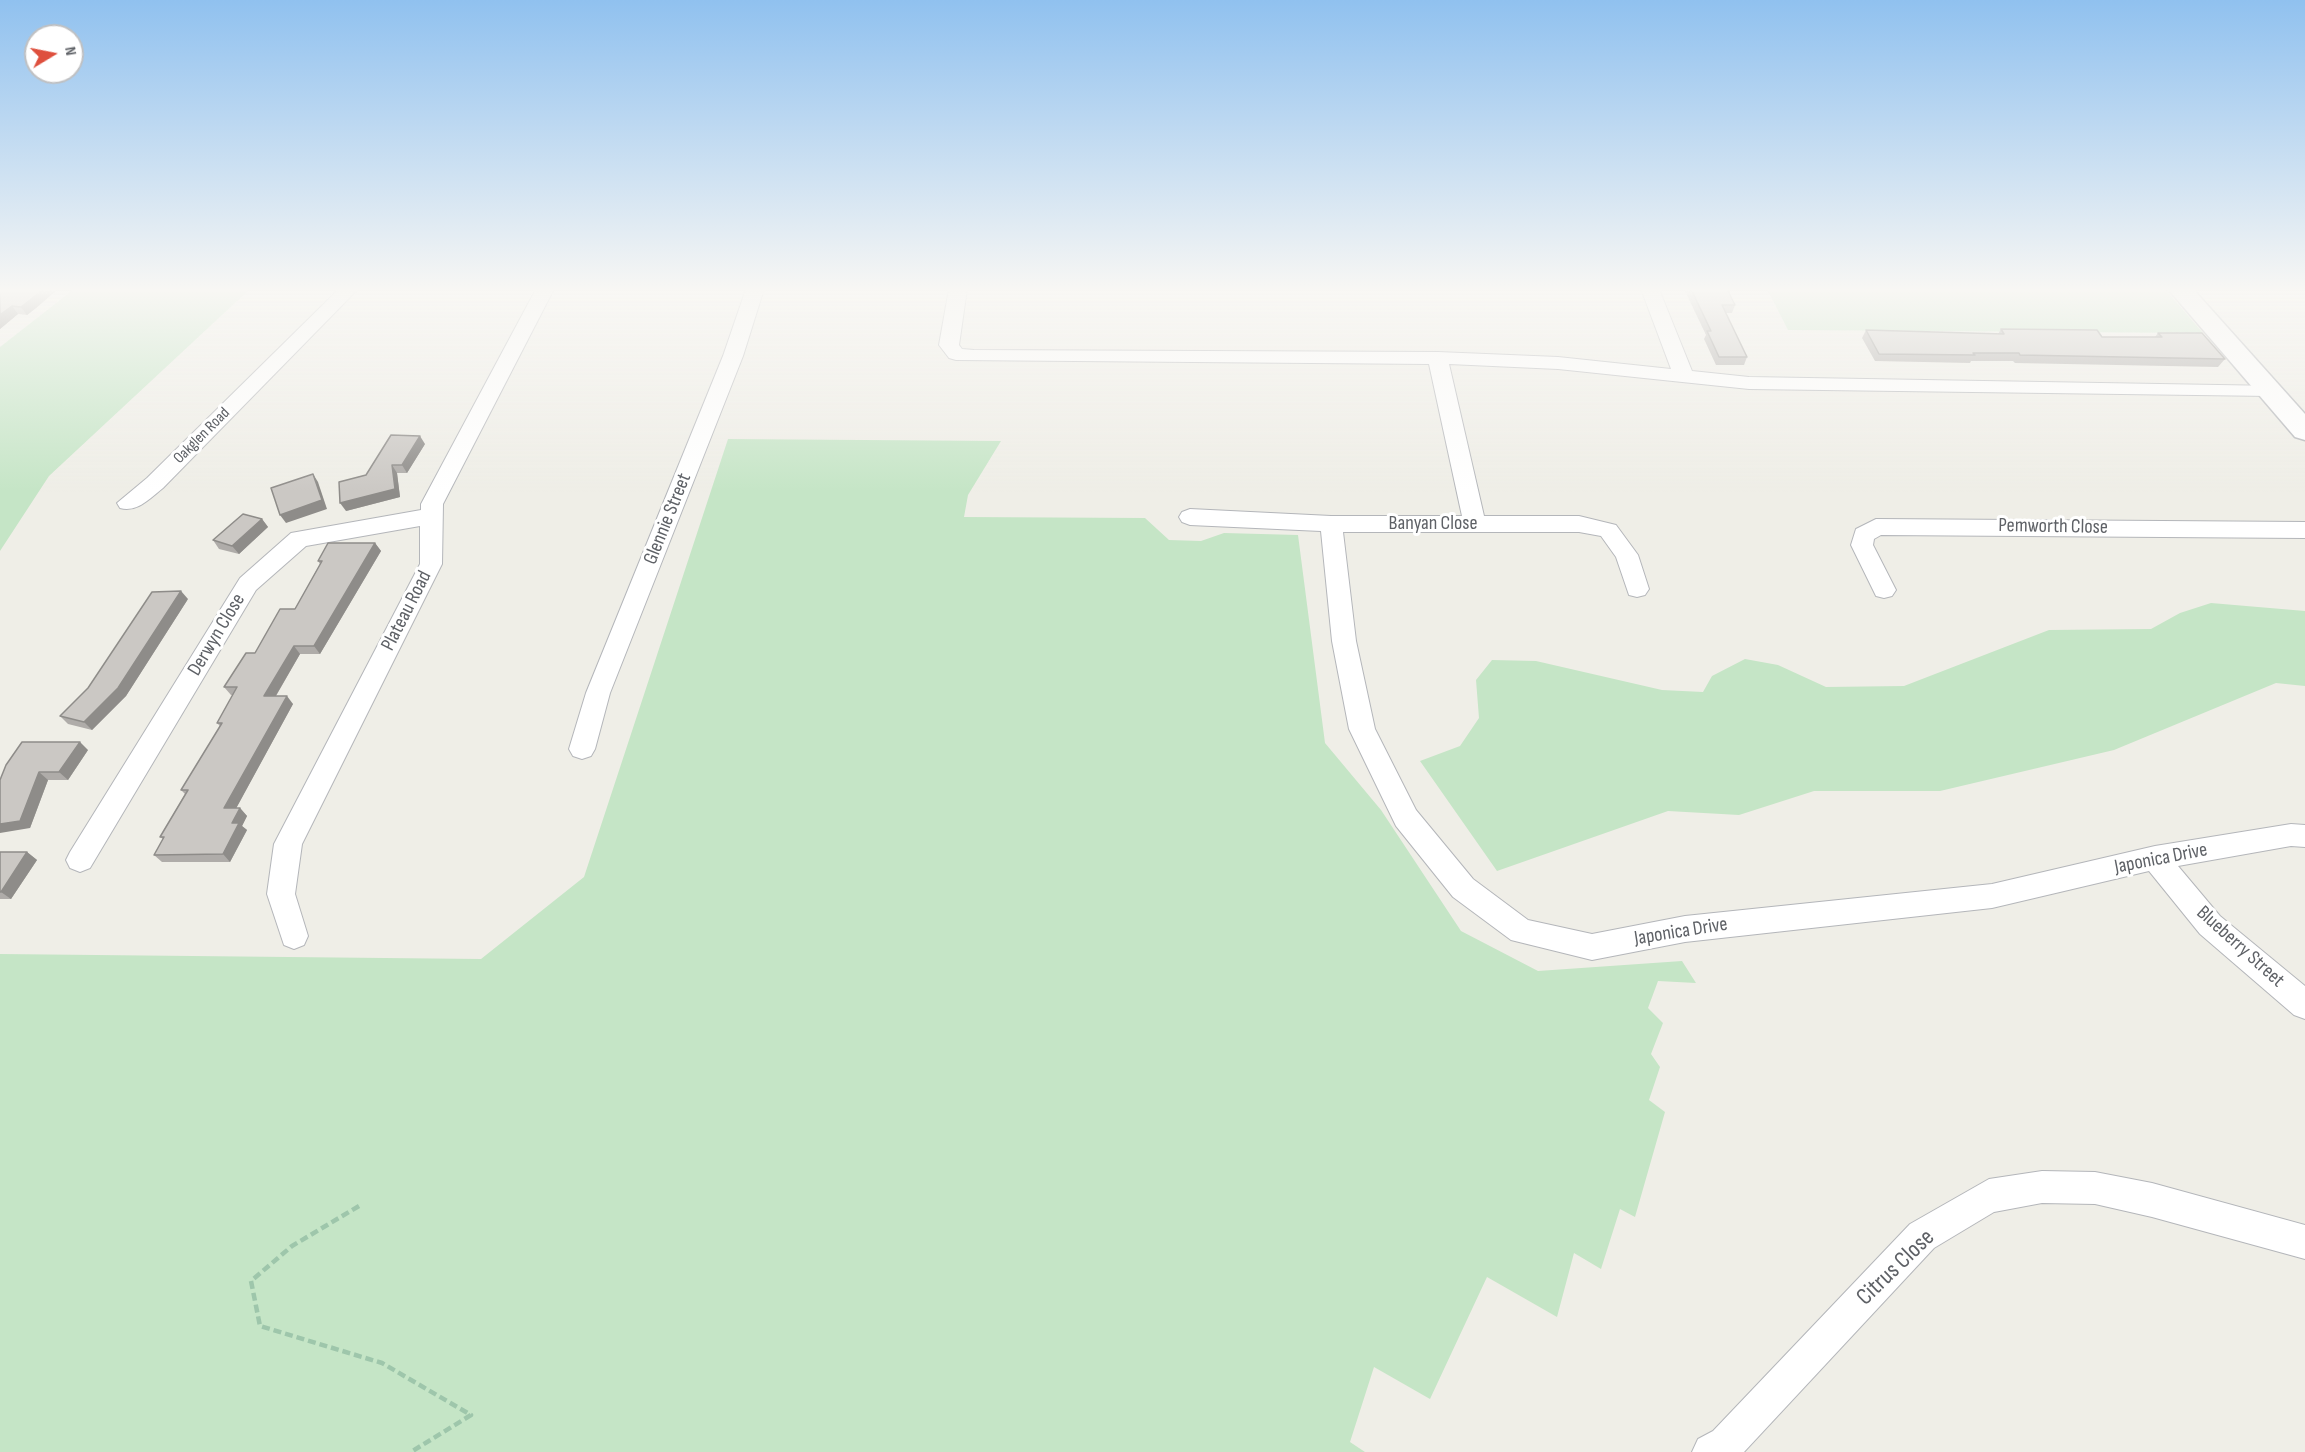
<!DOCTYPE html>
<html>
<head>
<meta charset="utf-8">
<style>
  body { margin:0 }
  #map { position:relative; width:2305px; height:1452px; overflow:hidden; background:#efeee7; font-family:"Sofia Sans Condensed",sans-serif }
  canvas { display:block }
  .north { position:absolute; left:24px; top:24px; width:60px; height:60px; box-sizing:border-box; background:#fff; border:2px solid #bfc0c2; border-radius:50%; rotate:80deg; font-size:16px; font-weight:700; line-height:24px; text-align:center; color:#5e6166 }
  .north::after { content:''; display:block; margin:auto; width:21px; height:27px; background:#de503e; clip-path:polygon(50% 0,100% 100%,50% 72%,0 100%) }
</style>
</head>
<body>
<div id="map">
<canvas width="2305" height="1452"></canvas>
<div class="north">N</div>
</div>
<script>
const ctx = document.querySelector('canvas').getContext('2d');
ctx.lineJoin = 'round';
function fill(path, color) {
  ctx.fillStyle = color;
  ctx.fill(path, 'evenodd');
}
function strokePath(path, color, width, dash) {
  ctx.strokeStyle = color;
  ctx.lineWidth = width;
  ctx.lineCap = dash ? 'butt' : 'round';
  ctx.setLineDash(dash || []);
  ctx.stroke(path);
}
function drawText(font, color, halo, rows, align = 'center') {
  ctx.font = font + ' "Sofia Sans Condensed",sans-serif';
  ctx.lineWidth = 6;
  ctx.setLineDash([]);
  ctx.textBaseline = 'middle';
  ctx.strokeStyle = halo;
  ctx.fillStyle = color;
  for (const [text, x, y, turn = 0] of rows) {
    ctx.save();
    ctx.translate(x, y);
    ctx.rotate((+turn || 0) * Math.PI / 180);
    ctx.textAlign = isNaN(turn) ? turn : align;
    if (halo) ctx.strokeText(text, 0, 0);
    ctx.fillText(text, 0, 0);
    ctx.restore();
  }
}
const green = new Path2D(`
  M74,289H250L49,476L0,551V347Z
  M1767,289H2165L2203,333L1788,330Z
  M728,439L1001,441L968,495L964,517L1145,518L1169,540L1201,541L1224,533L1298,535L1325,743L1381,810L1461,931L1538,971L1682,961L1696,983L1658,981L1648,1008L1663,1023L1651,1054L1660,1067L1649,1100L1665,1112L1635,1217L1620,1209L1601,1269L1574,1253L1557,1317L1487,1277L1430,1399L1374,1367L1350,1442L1365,1452H0V954L481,959L584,877Z
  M2211,603L2305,611V686L2276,683L2114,750L1940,791H1814L1739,815L1668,811L1497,871L1420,761L1460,746L1479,718L1476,680L1492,660L1536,661L1662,690L1703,692L1712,676L1745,659L1778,665L1826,687L1904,686L2049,630L2151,629L2180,613Z`);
const path = new Path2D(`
  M359,1206L292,1246L251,1281L260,1326L382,1363L471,1415L411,1452`);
const minor = new Path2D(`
  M339,289H358L163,488C150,498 137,513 120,508L117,503L147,478Z
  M536,289H554L443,504L442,564L302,844L295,894L308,936L304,945L294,949L284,945L267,894L274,844L420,564V526L306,546L256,590L90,868L80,872L70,868L66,860L70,852L240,578L291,533L421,510V504Z
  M746,289H764L743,356L610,693L595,749L591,756L582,759L573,756L569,749L586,693L723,356Z
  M949,289H967L959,345L962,349L974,350L1438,352L1558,357L1671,369L1641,289H1659L1692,371L1749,377L2277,386L2280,390L2277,394L2270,396L1749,389L1558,369L1449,364L1484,516H1579L1616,525L1638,555L1649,589L1645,595L1637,597L1629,595L1616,557L1601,536L1579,532H1343L1356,641L1375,729L1416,810L1473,879L1528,920L1592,934L1685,916L1992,884L2155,846L2291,824L2305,825V847L2291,846L2178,866L2220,916L2305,986V1019L2294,1015L2200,934L2149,871L1992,908L1685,942L1592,960L1511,940L1453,897L1396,826L1349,729L1332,641L1321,531L1190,525L1182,522L1179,517L1182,512L1190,509L1331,516H1462L1429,364L956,360L949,358L939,345Z
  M1876,519L2305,522V538L1881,535L1874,539L1873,545L1896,590L1892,596L1884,598L1876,596L1851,545L1856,529Z
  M2042,1171L2095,1172L2152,1183L2305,1225V1259L2152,1217L2095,1204L2042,1203L1994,1212L1934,1248L1744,1452H1692L1698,1439L1713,1431L1910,1224L1989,1179Z`);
const tertiary = new Path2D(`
  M2168,289H2193L2305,414V440L2295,437Z`);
const wall = new Path2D(`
  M0,289H58L36,308L27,315L18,314L0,329Z
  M1684,289H1727L1735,305L1732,313H1726L1747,357L1744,365H1716L1704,339L1706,335Z
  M2001,329L2102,337H2155L2158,333L2225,359L2218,367L2015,363L2013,361H1971L1970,363L1875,361L1862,338L1866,330L1998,334Z
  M425,444L407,473H397L400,497L346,511L366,475Z
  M262,519L268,527L239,554L219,549L213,540Z
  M375,543L381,551L320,654H300L276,696L293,704L236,808H240L247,816L242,826L247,830L230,862H162L154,855L163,839L160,837L185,794L181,790L220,726L217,723L233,695H231L224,687L295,609L320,564L318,561Z
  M188,599L126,696L92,730L68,724L60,716Z
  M88,750L68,780H48L30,828L0,780Z
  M0,852H27L37,860L11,899H0Z`);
const shadedWall = new Path2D(`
  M43,289H58L36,308L27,315L21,307Z
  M12,306L18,314L0,329V315Z
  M420,436L425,444L407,473L402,465Z
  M392,465L397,473L400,497L346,511L340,503Z
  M313,474L318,482L327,509L286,523L280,515Z
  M262,519L268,527L239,554L232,546Z
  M375,543L381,551L320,654L314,646Z
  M181,591L188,599L126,696L92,730L84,722Z
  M294,646L300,654L271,704L264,696Z
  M287,696L293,704L232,816L224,808Z
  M80,742L88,750L68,780L59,772Z
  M39,772L48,780L30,828L0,833V824Z
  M240,808L247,816L242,826L247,830L230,862L223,854L232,823Z
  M27,852L37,860L11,899L1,892Z`);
const building = new Path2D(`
  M0,289H43L30,300L21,307L12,306L0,315Z
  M1691,289H1727L1735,305H1722L1747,357H1719L1707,331H1711Z
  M2001,329L2097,330L2102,337H2162L2158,333H2202L2225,359L2020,355L2019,353H1973L1975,355L1879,354L1866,330L2004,334Z
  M391,435L420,436L402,465H392L395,489L340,503L339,482L366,475Z
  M313,474L322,500L280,515L271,488Z
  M243,514L262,519L232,546L213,540Z
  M328,543H375L314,646H294L264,696H287L224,808H240L232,823H239L223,854L154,855L164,837H160L188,790H181L222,723H217L237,687H224L246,653H255L280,609H295L322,561H318Z
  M181,591L118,688L84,722L60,716L88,688L152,592Z
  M22,742H80L59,772H39L20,821L0,824V780L6,765Z
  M0,852H27L1,892H0Z`);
const farStreetnames = [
  ["Oakglen Road",202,436,-45]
];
const streetNames = [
  ["Glennie Street",668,519,-68],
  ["Banyan Close",1433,524],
  ["Pemworth Close",2053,527,1],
  ["Plateau Road",407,611,-63],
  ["Derwyn Close",217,635,-59],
  ["Japonica Drive",2161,859,-11],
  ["Japonica Drive",1681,932,-9],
  ["Blueberry Street",2240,947,42]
];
const nearStreetnames = [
  ["Citrus Close",1896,1268,-44]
];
fill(green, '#c5e5c6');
strokePath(minor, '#b4b6ba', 2);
strokePath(tertiary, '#b4b6ba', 3);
strokePath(path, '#9ec6ab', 4.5, [8, 4]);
fill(minor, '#fff');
fill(tertiary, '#fff');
fill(wall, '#afaca9');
fill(shadedWall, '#8e8c89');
fill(building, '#cbc8c4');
strokePath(building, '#8e8c89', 1.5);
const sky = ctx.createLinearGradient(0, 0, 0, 492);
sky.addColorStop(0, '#90c1ef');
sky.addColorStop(0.59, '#f8f7f4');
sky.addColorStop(1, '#f8f7f400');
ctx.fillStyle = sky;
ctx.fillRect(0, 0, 2305, 492);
drawText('16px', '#5e6166', '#fff', farStreetnames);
drawText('20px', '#5e6166', '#fff', streetNames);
drawText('24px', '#5e6166', '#fff', nearStreetnames);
</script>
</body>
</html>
